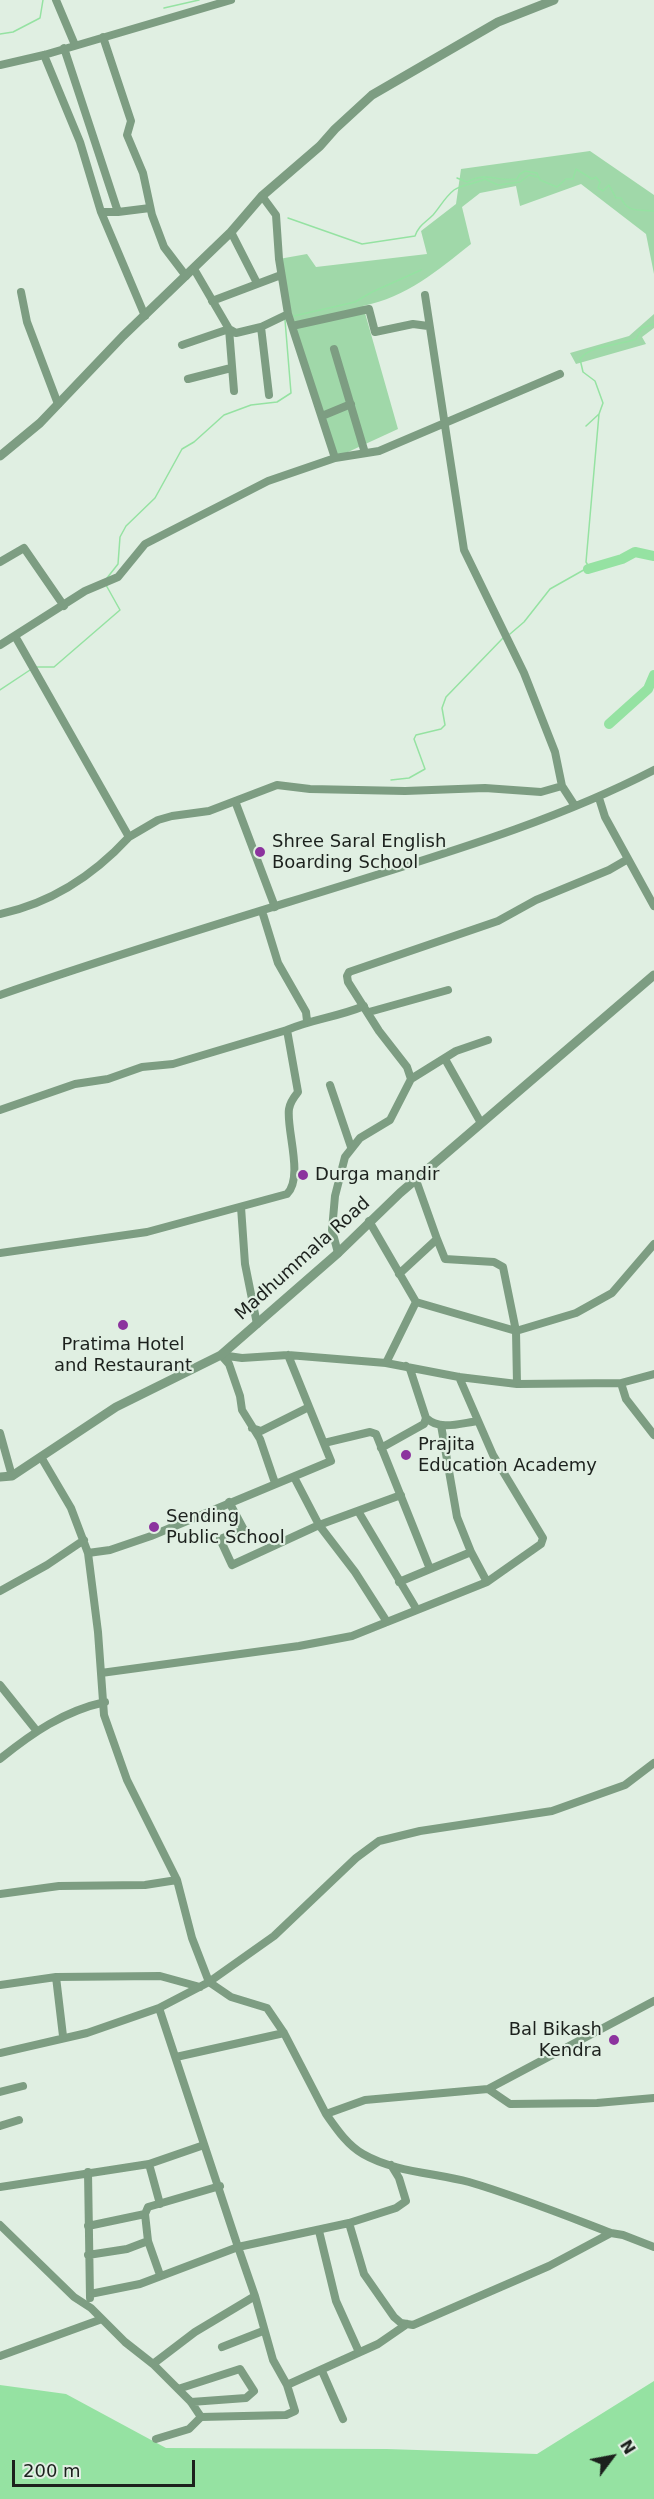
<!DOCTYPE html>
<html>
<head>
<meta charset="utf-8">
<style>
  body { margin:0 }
  #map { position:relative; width:654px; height:2499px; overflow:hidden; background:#e0efe2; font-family:"DejaVu Sans",sans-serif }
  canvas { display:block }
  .north { position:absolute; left:582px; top:2427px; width:60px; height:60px; -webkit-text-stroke:4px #e0efe2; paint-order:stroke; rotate:58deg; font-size:16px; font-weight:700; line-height:24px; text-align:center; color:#1c211d }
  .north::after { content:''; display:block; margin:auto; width:21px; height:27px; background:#1c211d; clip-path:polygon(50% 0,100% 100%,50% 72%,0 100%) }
  .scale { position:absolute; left:12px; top:2460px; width:183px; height:27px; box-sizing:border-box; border:3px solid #1c211d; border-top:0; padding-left:8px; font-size:18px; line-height:21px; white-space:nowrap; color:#1c211d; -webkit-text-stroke:4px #e0efe2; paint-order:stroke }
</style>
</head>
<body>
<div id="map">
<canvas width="654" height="2499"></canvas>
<div class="north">N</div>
<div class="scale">200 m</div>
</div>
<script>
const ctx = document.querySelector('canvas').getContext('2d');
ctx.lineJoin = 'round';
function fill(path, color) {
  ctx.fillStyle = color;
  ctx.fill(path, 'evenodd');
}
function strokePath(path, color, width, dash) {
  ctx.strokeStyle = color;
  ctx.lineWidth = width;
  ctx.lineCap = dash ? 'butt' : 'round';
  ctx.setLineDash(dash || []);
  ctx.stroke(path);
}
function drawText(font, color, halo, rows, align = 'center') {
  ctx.font = font + ' "DejaVu Sans",sans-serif';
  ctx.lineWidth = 4.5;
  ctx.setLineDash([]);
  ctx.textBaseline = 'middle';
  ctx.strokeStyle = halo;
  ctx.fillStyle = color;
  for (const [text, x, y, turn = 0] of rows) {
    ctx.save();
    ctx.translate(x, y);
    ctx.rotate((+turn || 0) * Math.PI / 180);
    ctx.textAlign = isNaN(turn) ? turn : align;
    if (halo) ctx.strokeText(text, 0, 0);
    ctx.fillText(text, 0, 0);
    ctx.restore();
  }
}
const green = new Path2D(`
  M590,151L654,195V274L646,234L581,184L520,206L516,186L480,193L462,207L471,244C437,271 407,297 363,306L398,429L335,458L288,314L279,259L307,254L316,267L427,254L421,231L456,204L461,169Z
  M654,314V328L642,337L646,344L576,364L570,353L629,336Z`);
const water = new Path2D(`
  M654,2381V2499H0V2385L66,2394L166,2448L387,2449L537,2454Z`);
const stream = new Path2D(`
  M164,8L199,0
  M0,34L13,32L40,18L43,0
  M457,178L467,182C489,171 494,182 517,179L520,174L525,171L537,173L540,180L557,187L566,179H573L576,169L592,179L596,177L600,182L598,188L603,191L609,185L616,198H621C628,214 641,209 654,211
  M288,218L362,244L415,236C419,225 425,223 433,215C440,207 445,197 454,190C463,184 475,184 485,179L498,185L520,182L529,175L537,177
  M294,316L355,302L372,292L421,270
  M586,426L599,414L603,403L595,381L583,372L580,359C592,344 618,346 636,339L642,328L654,324
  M107,578L118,564L120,537L126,526L155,498L182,449L194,442L224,415L251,405L277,402L291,393L285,320
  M510,634L524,622L550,589L589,567L586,562L599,414
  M37,667H54L120,610L106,585
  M0,690L30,670
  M391,780L409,778L425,769L414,739L416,735L441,729L445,725L442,708L446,697L503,638`);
const river = new Path2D(`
  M588,569L622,559L635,552L654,556
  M609,724L648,689L654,675`);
const minor = new Path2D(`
  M56,0L75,45
  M103,37L131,121L127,135L143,173L152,215L164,247L186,276
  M64,48L118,212L150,208
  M44,55L80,142L101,212H118
  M0,65L44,55L231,0
  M262,196L276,215L279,259L288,314L335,458
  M101,212L145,316
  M231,232L257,283
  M194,269L229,329L236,333L261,327
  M21,292L27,322L58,404
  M425,295L464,550L524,673L555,752L562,786L575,806
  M212,301L281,275
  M292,326L369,309L375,332L413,324L428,326
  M182,345L229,329L234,391
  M334,349L365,453
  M188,379L231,368
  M269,395L261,327L288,314
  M322,416L351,404
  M0,562L24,548L64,606
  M0,645L85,591L118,577L145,544L268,481L335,458L379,451L560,374
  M599,798L605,817L654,906
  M235,801L275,907
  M129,837L158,820L172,816L209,811L277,785L310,789L405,791L485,788L541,792L562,786
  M262,911L278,963L306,1012L307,1021
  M0,914C52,903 93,876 129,837L15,636
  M0,995C123,952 248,915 373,876C469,846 565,816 654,770
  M369,1012L448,990
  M445,1059L481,1123
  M411,1079L456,1051L488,1040
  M330,1085L351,1147
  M0,1110L75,1084L108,1079L142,1067L173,1064L287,1030
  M241,1207L245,1264L257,1324
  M369,1221L416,1302L516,1331L576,1313L612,1293L654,1244
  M437,1239L445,1259L494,1262L503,1267L516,1331L517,1384
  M0,1253L147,1232L287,1194C304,1177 286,1129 289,1109C290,1102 294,1097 298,1092L287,1030C312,1019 338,1017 364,1006
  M338,1253L332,1230L335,1196L345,1157L360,1138L390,1120L411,1079L407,1067L379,1031L348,982L347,976L349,972L498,921L536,900L609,870L628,859
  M399,1274L437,1239L416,1180
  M386,1363L416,1302
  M406,1366L410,1369L426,1418
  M621,1383L626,1399L654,1435
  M252,1428L261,1431L307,1408
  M0,1433L12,1476
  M324,1443L370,1432L376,1434L430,1569
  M381,1448L424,1424L426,1418C440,1431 461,1423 478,1421
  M41,1457L71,1508L88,1553L98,1632L104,1715L127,1780L177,1880L192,1938L209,1982L231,1997L267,2008L284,2033L326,2114L365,2100L488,2089L510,2104L597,2103L654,2098
  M294,1477L319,1525L355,1572L387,1622
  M275,1483L260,1439L242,1410L240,1396L229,1364L221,1355L242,1358L288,1355L386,1363L459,1377L517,1384L621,1383L654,1374
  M229,1502L244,1530L220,1539L232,1565L319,1525L401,1495
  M358,1511L417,1610
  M471,1552L487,1582L484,1583
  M88,1553L110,1550L151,1536L331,1461L288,1355
  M399,1582L471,1552L457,1517L441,1425
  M0,1591L47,1565L84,1540
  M101,1673L299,1646L352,1636L487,1582L541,1544L543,1538L493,1455L459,1377
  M0,1685L36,1730
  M0,1759C32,1733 64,1711 105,1702
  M0,1894L59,1886L145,1885L177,1880
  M56,1977L63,2036
  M0,1985L56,1977L160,1976L200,1987
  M159,2008L238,2247L349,2223L364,2274L394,2317L401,2323L413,2325L549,2266L611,2233L623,2235L654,2247
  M0,2053L87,2033L159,2008L209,1982L274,1936L356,1858L379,1841L420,1831L552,1811L625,1785L654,1763
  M176,2057L284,2033
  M488,2089L654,2001
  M0,2092L23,2086
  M326,2114C336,2128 347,2145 363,2154C394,2172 435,2173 469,2182C517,2196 564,2215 611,2233
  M0,2126L19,2120
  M149,2164L160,2204
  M88,2172L90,2298
  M0,2187L149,2164L204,2145
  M349,2223L396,2208L406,2201L399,2178L391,2165
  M0,2225L74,2297L91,2308L125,2342L153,2364L191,2402L201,2417
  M88,2226L145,2214
  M319,2231L336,2301L359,2352
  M148,2241L160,2275
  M88,2255L127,2249L148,2241L145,2214L148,2207L220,2186
  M90,2294L140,2284L238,2247L255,2296L195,2332L153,2364
  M222,2347L263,2331
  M0,2356L102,2319
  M322,2371L343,2419
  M287,2385L378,2344L407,2324
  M178,2389L240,2369L254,2391L246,2398L191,2402
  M201,2417L286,2415L295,2411L287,2385L273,2360L255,2296
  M156,2439L189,2429L201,2417`);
const tertiary = new Path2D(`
  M0,456L40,423L123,336L231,232L262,196L320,146L335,129L372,95L498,22L554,0
  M0,1477L12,1476L24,1468L116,1407L221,1355L338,1253L400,1193L654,975`);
const markers = [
  [260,852,6,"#8c339e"],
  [303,1175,6,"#8c339e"],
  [123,1325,6,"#8c339e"],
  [406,1455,6,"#8c339e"],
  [154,1527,6,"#8c339e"],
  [614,2040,6,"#8c339e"]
];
const poiNames = [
  ["Shree Saral English",272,842],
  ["Boarding School",272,863],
  ["Durga mandir",315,1175],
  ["Pratima Hotel",123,1345,"center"],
  ["and Restaurant",123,1366,"center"],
  ["Prajita",418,1445],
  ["Education Academy",418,1466],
  ["Sending",166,1517],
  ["Public School",166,1538],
  ["Bal Bikash",602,2030,"right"],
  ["Kendra",602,2051,"right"]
];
const streetNames = [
  ["Madhummala Road",303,1259,-42]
];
fill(green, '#a0d8a9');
fill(water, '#95e2a2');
strokePath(stream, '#95e2a2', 1.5);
strokePath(river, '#95e2a2', 10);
strokePath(minor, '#7d9d82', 8);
strokePath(tertiary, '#7d9d82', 9);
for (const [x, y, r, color] of markers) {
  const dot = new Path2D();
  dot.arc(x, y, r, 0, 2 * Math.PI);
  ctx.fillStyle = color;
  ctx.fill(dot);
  strokePath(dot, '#e0efe2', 2);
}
drawText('18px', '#1c211d', '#e0efe2', poiNames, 'left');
drawText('18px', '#1c211d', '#e0efe2', streetNames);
</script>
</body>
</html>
